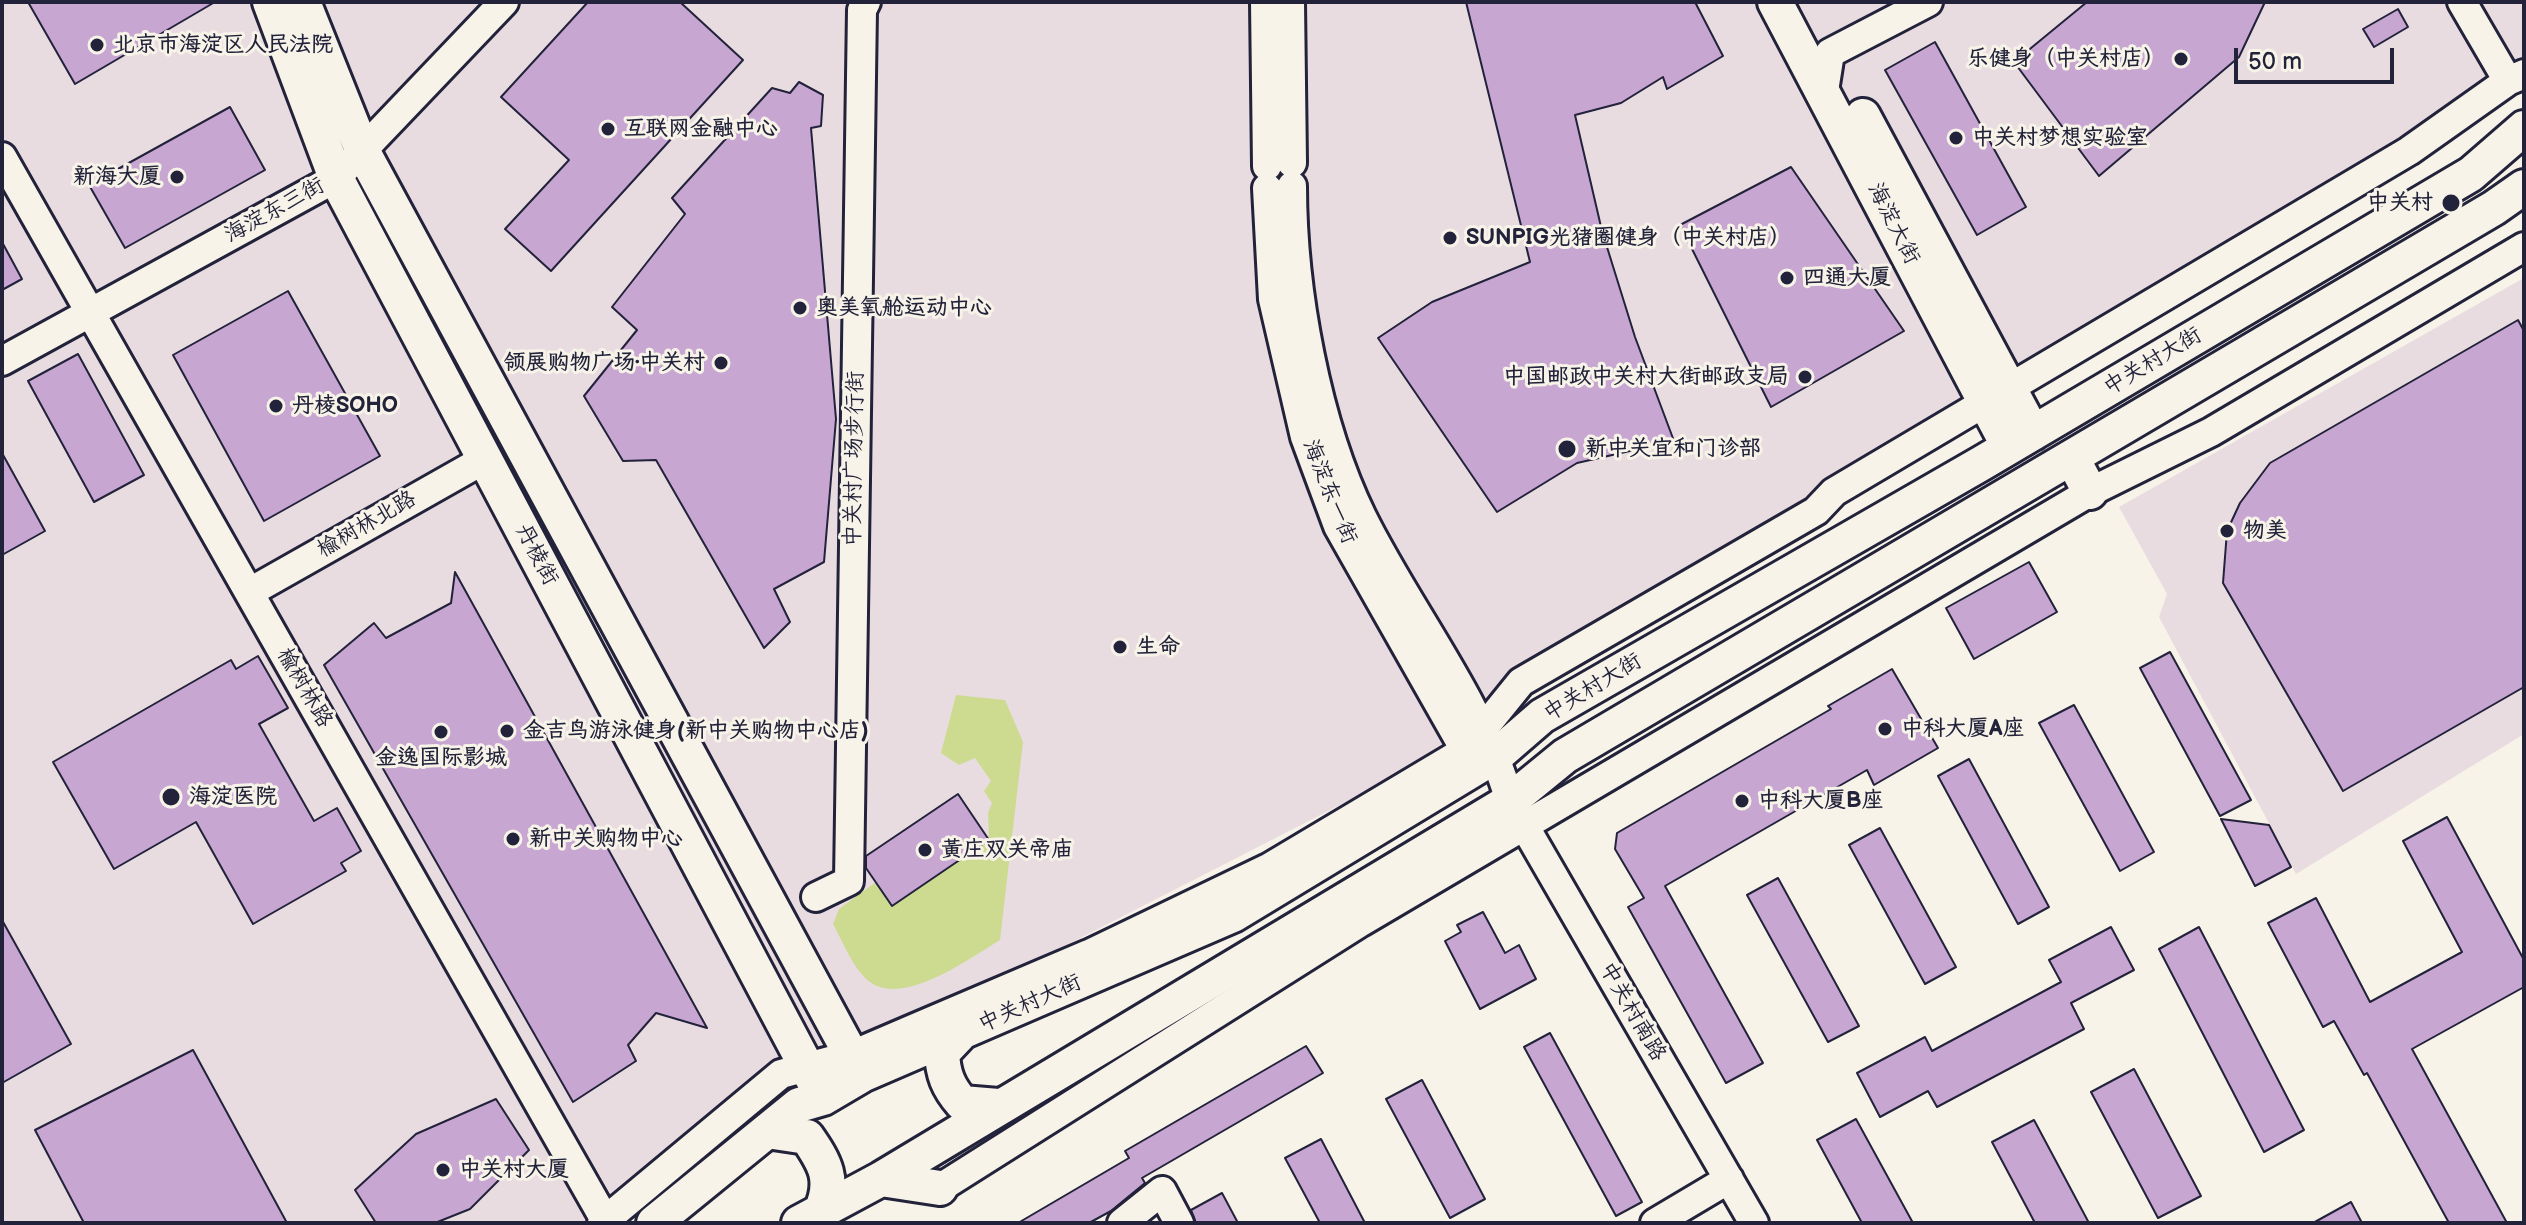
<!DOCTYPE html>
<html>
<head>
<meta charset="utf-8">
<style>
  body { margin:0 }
  #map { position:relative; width:2526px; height:1225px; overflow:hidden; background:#f7f3e8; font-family:"Balsamiq Sans",sans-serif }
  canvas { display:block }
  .frame { position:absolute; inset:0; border:4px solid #22223b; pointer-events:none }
  .scale { position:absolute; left:2234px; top:48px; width:160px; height:36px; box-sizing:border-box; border:4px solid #22223b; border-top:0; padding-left:10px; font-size:24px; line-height:28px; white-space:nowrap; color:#22223b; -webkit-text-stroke:6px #f7f3e8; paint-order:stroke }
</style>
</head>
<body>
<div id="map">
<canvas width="2526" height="1225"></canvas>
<div class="frame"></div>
<div class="scale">50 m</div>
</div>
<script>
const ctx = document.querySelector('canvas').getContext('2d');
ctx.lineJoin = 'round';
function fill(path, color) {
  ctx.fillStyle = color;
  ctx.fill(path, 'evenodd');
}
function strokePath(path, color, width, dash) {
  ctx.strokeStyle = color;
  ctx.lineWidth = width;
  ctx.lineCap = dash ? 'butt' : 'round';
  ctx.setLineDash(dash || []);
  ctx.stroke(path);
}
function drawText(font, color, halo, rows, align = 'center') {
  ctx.font = font + ' "Balsamiq Sans","LXGW WenKai TC",sans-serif';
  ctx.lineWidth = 6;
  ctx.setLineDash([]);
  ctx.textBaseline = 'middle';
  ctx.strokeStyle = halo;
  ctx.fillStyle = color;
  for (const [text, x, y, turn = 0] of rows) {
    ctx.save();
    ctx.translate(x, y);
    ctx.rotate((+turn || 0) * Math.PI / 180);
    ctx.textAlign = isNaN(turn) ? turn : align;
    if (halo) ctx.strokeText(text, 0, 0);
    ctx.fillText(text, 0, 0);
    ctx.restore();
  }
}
const built = new Path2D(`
  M2,2H2524V74L1521,682L1461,743L852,1055L781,1074L601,1223H2Z
  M2522,279L2524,734L2296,874L2159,617L2167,594L2119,507Z`);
const green = new Path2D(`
  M956,695L1005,700L1023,742L1000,940C970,958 904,1007 870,982C853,969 843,942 833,924L839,909L876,882L892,906L989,840L988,813L992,803L984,791L991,781L975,758L959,765L941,753Z`);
const building = new Path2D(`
  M28,2H215L75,84Z
  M588,2H680L743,60L551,271L505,229L569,160L501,97Z
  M1466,2H1695L1723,56L1667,89L1663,77L1621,103L1575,115L1602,231L1635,337L1674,441L1577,463L1497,512L1378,338L1432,302L1530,262Z
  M2087,2H2265L2239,57L2099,176L2014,62Z
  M2398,9L2408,27L2374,47L2363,29Z
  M1935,42L2026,207L1977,235L1885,70Z
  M799,82L823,95L821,126L811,128L836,419L824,562L774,589L790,622L764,648L656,460L623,461L584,396L637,330L612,307L685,214L672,198L772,88L790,93Z
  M230,107L265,170L125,248L89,185Z
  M1791,167L1904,331L1771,407L1680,225Z
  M2,242L22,279L2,290Z
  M288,291L380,456L264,521L173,355Z
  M2518,320L2524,331V687L2343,791L2223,583L2227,531L2240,503L2270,463Z
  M78,354L144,475L94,502L28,381Z
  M2,453L45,531L2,555Z
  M2029,562L2057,612L1974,659L1946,608Z
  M455,572L707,1028L656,1013L628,1045L636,1061L573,1102L324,665L374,623L386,638L451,603Z
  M2170,652L2251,800L2220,816L2140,668Z
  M258,656L288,708L259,724L314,821L337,808L361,851L341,863L346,871L253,924L196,822L114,869L53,762L231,660L236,669Z
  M1892,669L1938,748L1874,785L1867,770L1665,886L1763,1063L1726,1083L1628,907L1644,898L1615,849L1617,833L1831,709L1828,706Z
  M2074,705L2154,852L2120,871L2039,723Z
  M1969,759L2049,907L2018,924L1938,776Z
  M958,794L989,840L892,906L866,868V856Z
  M2447,817L2524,960V987L2412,1049L2507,1223H2449L2367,1073L2364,1075L2334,1021L2323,1027L2268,923L2316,898L2370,1002L2462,952L2403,841Z
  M2221,819L2269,825L2291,867L2255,886Z
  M1880,828L1956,967L1925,984L1849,845Z
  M1778,878L1859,1026L1828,1042L1747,895Z
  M1483,912L1505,953L1519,945L1536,979L1480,1009L1445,941L1461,932L1457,925Z
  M2,920L71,1044L2,1083Z
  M2111,927L2134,970L2071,1003L2084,1029L1937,1107L1928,1091L1880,1117L1857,1073L1925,1037L1932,1051L2061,982L2049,960Z
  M2199,927L2304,1130L2264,1152L2159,949Z
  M1550,1033L1642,1202L1616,1216L1524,1047Z
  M1306,1046L1323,1073L1142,1178L1145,1183L1111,1211L1089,1223H1018L1129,1158L1125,1151Z
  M193,1050L287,1223H84L35,1130Z
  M2134,1069L2201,1196L2158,1218L2091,1092Z
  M1422,1080L1485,1199L1450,1218L1386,1099Z
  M496,1099L529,1150L470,1209L435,1223H376L355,1190L416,1134Z
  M1856,1119L1913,1223H1862L1817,1140Z
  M2034,1120L2089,1223H2035L1992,1142Z
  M1321,1139L1365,1223H1320L1285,1158Z
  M1222,1193L1238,1223H1196L1191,1210Z
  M2351,1202L2362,1223H2313Z`);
const minor = new Path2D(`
  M1265,2L1267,166
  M1290,2L1292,163
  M2462,2L2508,81
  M1824,91L1830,53L1928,2
  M2,157L605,1220
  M1292,186C1292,290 1316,423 1362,517C1409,612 1480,698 1510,801L1754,1223
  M1267,188L1273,299L1305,437L1338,526L1473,764
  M2,361L336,178L504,2
  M250,592L485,459
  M816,897L849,881L862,10L866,2
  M940,1188L1361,922L2090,492L2211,432L2524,247
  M602,1223L781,1074L852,1055L915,1028L1089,954L1270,867L1466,750L1521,682L1816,511L1834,492L2409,151L2508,81L2524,74
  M1122,1223L1162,1191L1179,1223
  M1655,1223L1729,1179`);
const major = new Path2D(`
  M270,2L336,178L823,1098
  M303,2L363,152L862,1075
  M1775,2L2009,447
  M1863,116L2033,433
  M2072,458L2090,492
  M959,1035L942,1053C943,1074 948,1087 962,1103L998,1106
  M767,1131L807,1137C825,1163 835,1180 821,1211
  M881,1179L940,1188
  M654,1223L799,1105L823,1098L862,1075L1233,915L1497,755L1542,716L1982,463L2471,174L2524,128
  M799,1223L881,1179L1510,801L1565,756L2494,208L2524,187`);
const markers = [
  [97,45,8,"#22223b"],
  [2181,59,8,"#22223b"],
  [608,129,8,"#22223b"],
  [1956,138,8,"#22223b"],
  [177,177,8,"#22223b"],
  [2451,203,10,"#22223b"],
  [1450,238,8,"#22223b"],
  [1787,278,8,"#22223b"],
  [800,308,8,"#22223b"],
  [721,363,8,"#22223b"],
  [1805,377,8,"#22223b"],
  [276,406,8,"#22223b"],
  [1567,449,10,"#22223b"],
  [2227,531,8,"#22223b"],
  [1120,647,8,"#22223b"],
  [1885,729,8,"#22223b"],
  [507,731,8,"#22223b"],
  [441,732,8,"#22223b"],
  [171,797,10,"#22223b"],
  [1742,801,8,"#22223b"],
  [513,839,8,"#22223b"],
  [925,850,8,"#22223b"],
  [443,1170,8,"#22223b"]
];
const poiNames = [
  ["北京市海淀区人民法院",113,45],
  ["乐健身（中关村店）",2165,59,"right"],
  ["互联网金融中心",624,129],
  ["中关村梦想实验室",1972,138],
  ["新海大厦",161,177,"right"],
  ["中关村",2433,203,"right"],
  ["SUNPIG光猪圈健身（中关村店）",1466,238],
  ["四通大厦",1803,278],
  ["奥美氧舱运动中心",816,308],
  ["领展购物广场·中关村",705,363,"right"],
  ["中国邮政中关村大街邮政支局",1789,377,"right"],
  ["丹棱SOHO",292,406],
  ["新中关宜和门诊部",1585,449],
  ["物美",2243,531],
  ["生命",1136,647],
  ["中科大厦A座",1901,729],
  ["金吉鸟游泳健身(新中关购物中心店)",523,731],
  ["金逸国际影城",441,758,"center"],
  ["海淀医院",189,797],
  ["中科大厦B座",1758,801],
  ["新中关购物中心",529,839],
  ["黄庄双关帝庙",941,850],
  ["中关村大厦",459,1170]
];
const streetNames = [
  ["海淀东三街",275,211,-29],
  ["海淀大街",1893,224,63],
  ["中关村大街",2153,362,-31],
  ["中关村广场步行街",855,459,-89],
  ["海淀东一街",1329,492,68],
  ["榆树林北路",367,525,-30],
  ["丹棱街",536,555,62],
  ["榆树林路",304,688,60],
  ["中关村大街",1593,688,-31],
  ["中关村大街",1030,1004,-24],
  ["中关村南路",1632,1012,60]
];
fill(built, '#e9dce1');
fill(green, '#ccdb8f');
fill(building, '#c7a6d1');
strokePath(building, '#22223b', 2);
strokePath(minor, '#22223b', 34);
strokePath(major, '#22223b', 40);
strokePath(minor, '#f7f3e8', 28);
strokePath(major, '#f7f3e8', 34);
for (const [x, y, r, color] of markers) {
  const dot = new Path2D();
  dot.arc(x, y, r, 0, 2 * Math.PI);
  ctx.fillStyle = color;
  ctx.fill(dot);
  strokePath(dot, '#f7f3e8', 3);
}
drawText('bold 22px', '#22223b', '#f7f3e8', poiNames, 'left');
drawText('22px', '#22223b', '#f7f3e8', streetNames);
</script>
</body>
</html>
